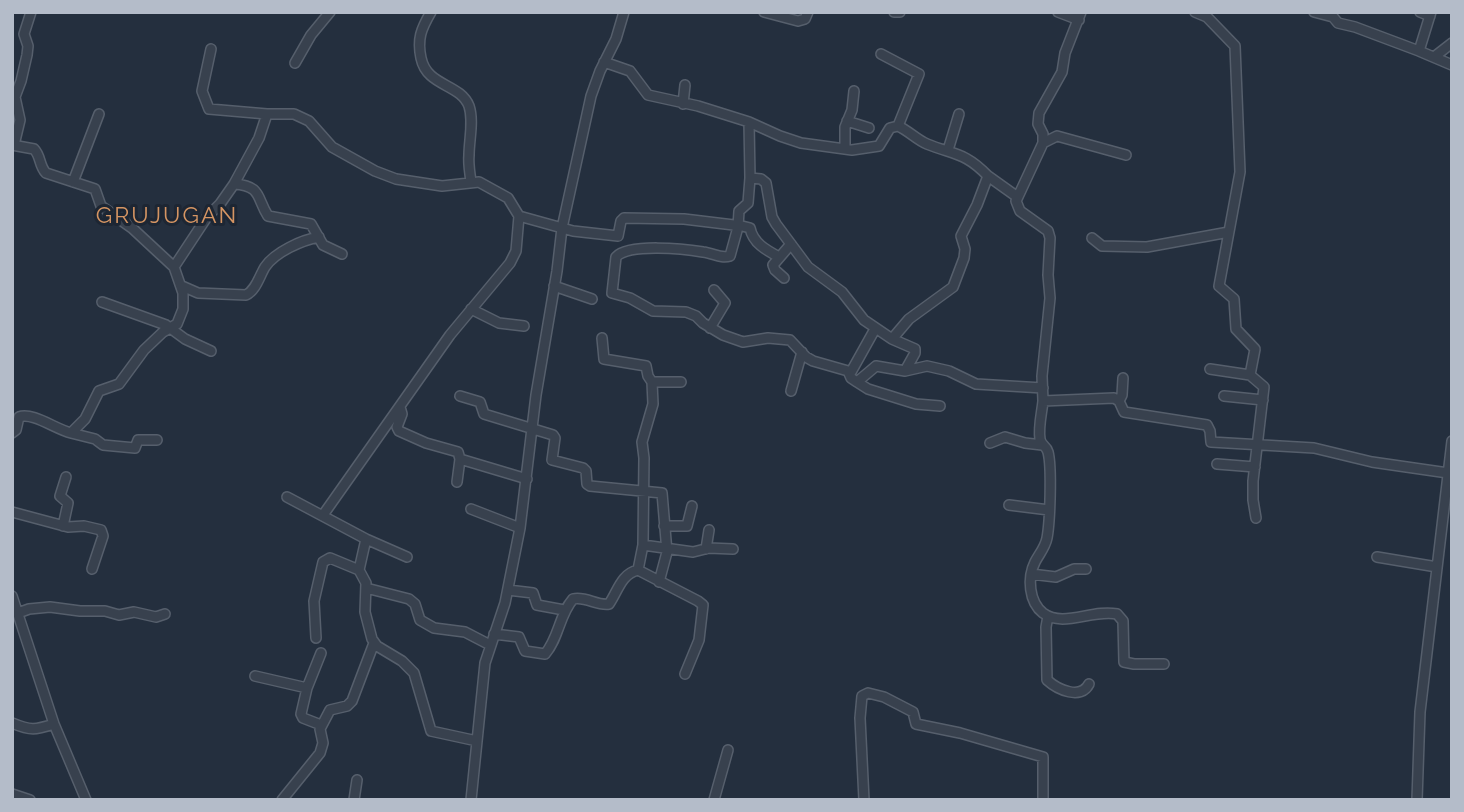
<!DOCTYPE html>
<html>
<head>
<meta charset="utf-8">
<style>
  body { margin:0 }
  #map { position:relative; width:1464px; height:812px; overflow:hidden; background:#242f3e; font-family:Raleway,sans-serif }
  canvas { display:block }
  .frame { position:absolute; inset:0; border:14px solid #b4bcc9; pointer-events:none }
</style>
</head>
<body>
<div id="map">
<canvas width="1464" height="812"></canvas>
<div class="frame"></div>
</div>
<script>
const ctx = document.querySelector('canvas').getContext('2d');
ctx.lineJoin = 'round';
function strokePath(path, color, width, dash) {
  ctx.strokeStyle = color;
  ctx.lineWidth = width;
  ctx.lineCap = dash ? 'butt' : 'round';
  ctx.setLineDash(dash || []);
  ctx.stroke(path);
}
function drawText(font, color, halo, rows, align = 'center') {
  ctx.font = font + ' Raleway,sans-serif';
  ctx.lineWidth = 6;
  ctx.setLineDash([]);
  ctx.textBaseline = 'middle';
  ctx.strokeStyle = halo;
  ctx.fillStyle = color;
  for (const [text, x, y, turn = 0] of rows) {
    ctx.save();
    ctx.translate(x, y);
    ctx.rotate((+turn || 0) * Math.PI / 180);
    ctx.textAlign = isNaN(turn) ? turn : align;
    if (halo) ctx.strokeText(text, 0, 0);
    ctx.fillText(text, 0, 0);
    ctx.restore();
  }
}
const minor = new Path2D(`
  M431,12C421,29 417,39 421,58C427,87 460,83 469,106C474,121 469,140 469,155C468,164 470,173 471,182
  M764,12L798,21L805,19L808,12
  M894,12H900
  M1058,12L1079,20
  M1081,12L1065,53L1062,72L1039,113L1038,124L1043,134V143L1016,201L1020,211L1048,231L1050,238L1048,275L1050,298L1042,376L1043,401L1114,398L1119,401L1124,412L1207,425L1210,431L1211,442L1314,448L1372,462L1448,473
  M1195,12L1207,17L1235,46L1240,172L1219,286L1234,299L1236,329L1255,349L1250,375L1264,387L1253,481V500L1256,518
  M1314,12L1333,17L1338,23L1355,27L1419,51L1431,12
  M1420,12L1430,16
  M211,49L202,91L209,109L267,114H294L309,121L332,147L375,171L396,179L442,186L479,182L508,198L519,216L573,231L618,236L621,221L624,218L684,219L742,226L750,228C753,243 766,250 779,257
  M1419,51L1452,65
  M881,54L919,74L898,126
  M1434,57L1452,43
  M604,62L630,71L648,95L698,106L749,122L780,136L801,143L852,150L879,146L890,128L898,126C909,131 917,140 927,144C954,155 965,152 988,176L977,205L961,236L965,249L964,258L953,287L909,319L892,339
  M295,63L311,35L330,12
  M683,104L685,85
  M847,121L869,128
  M749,122L750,178L761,179L766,183L772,217L776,224L808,267L842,292L864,320L892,339L915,349V353L905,371L927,366L949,371L976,384L1043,388
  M1043,143L1057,136L1126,155
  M12,145L34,149C41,156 39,166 46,173L95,189L101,206L132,228L174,267L183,293V309L177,324L163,332L144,350L119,384L99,391L85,419L71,433C55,429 33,412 19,417L16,430L12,433
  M14,145L20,120L15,97L21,81L27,55L28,46L24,34L31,12
  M845,149V127L852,110L854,91
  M948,150L959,114
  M988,176L1016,196
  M750,178L748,203L739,211L738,227L730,256C721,259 713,253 703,252C685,249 629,243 616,257L612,293L630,298L653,311L686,312L696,316L703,323L723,335L743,342L768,338L790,340L806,357L813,361L848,371L851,378L857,382L876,366L905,371
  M73,182L99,114
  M234,184C262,186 256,197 268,216L311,224L323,245L342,254
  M1092,238L1102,246L1147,247L1229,232
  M174,267L207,217L220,204L234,184L259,138L267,114
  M784,278L775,270L773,265L791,244
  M182,286L198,293L246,295C256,290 259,277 265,267C275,252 302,240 319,237
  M554,286L592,299
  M102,302L166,325L185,339L211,351
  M471,309L499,323L524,326
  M710,328L725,303L714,290
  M602,338L604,359L646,366L648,376L652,382L653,404L642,442L644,458L643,545L638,570
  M1210,369L1250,375
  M851,372L875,329
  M652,382H681
  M857,382L868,389L916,404L940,406
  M791,391L802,352
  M460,396L480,402L484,414L553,435L555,438L552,460L583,468L586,471L587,484L590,486L662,493L667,552L659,582
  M1224,396L1263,400
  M1043,401C1042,412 1038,427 1040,439C1041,446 1046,445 1048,452C1052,467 1050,522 1047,538C1045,548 1039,554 1035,562C1027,578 1029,602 1043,613C1063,628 1092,609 1117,614L1123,621L1124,662L1134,664H1164
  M1119,401L1122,395L1123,378
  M400,407L402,414L397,427L399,431L426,443L458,452L460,459L457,482
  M71,433L95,439L103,445L135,448L138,440H157
  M990,443L1005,437L1025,443L1042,445
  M460,459L527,479
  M1217,464L1255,467
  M287,497L366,539L359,570L366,583L365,612L372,639L377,646L402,661L414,673L431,731L477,741
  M1009,505L1049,510
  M471,509L520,528
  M12,512L68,527L84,526L101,530L103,536L92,569
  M323,515L450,335L510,263L516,251L519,216
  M63,526L68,503L60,496L66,477
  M664,526H687L692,506
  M366,539L407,557
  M643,545L693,552L709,548L733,549
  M706,549L709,530
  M1377,557L1437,567
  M1031,574L1056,577L1074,569H1086
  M366,588L409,599L415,604L420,620L434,628L465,632L490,645
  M508,590L533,593L537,605L564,610
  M12,596L54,724L86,800
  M18,613L29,609L50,607L80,611H105L119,615L134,612L156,617L165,614
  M1048,616L1046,627L1047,680C1058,690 1081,700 1089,684
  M494,634L519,637L525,651L545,654C559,638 559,615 573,599C586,596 597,606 609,604C618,591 621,574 638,570L698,601L703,605L699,640L685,674
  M316,638L314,601L323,562L330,558L359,570
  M321,653L307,688L301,714L303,718L321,725
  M255,676L307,688
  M12,723C31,731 35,730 54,724
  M12,794L30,800
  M282,800L320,753L323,743L320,729L330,710L347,706L352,701L374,643
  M354,800L357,780
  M471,800L485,663L505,603L520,528L536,395L557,271L562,228L591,96L600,71L616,39L624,12
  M714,800L728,750
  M864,800L860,718L862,696L868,693L884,697L913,712L916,724L960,733L1043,757V800
  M1417,800L1420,712L1452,441`);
const quarterNames = [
  ["GRUJUGAN",167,216]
];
strokePath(minor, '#565f6c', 12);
strokePath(minor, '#38414e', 9);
ctx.letterSpacing = '2px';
drawText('23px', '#d59563', '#1d2633', quarterNames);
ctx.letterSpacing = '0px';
</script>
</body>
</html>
